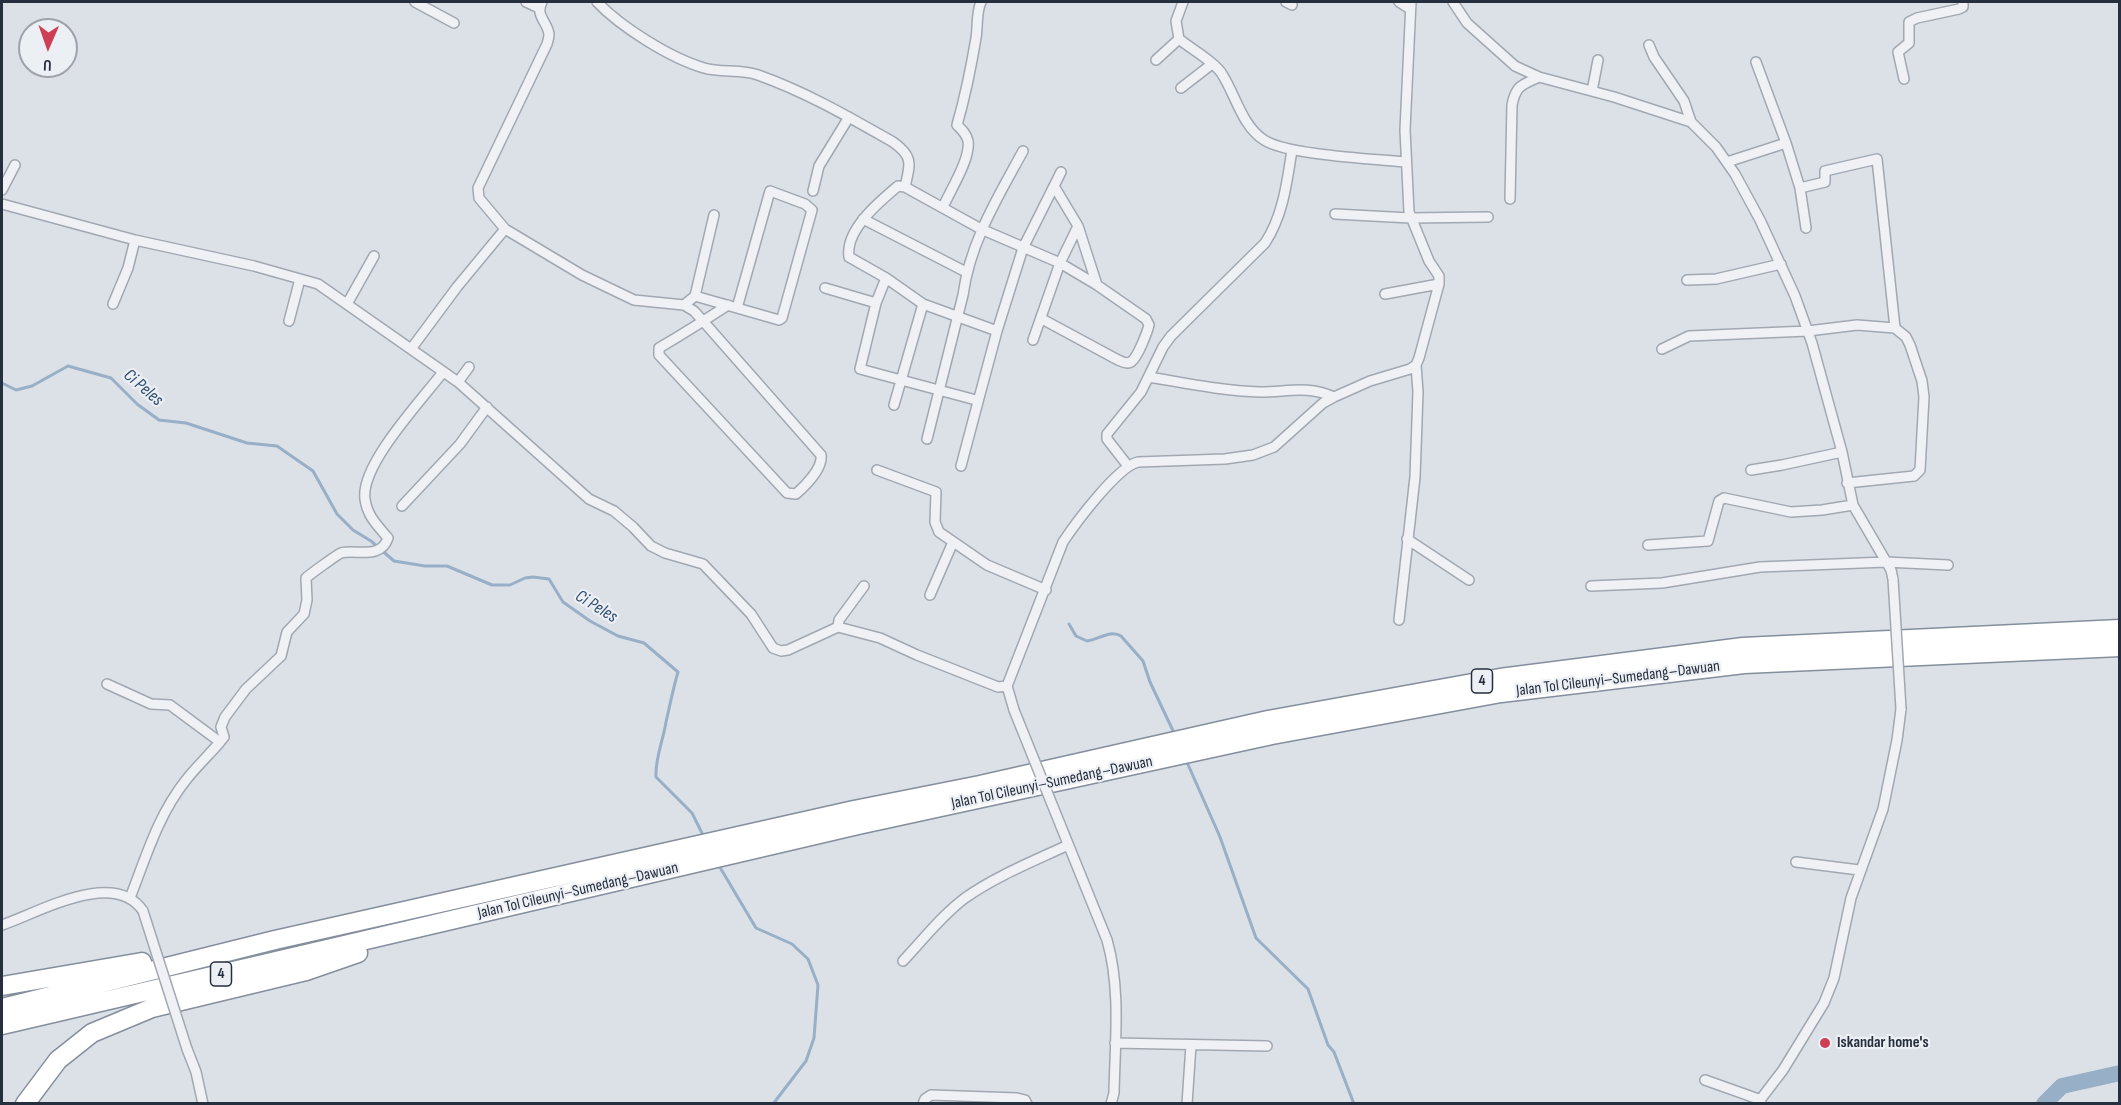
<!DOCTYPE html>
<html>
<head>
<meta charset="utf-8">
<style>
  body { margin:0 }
  #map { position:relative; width:2121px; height:1105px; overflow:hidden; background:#dce1e7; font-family:"Sofia Sans Condensed",sans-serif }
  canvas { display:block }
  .frame { position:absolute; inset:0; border:3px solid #262f3d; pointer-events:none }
  .north { position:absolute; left:18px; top:18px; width:60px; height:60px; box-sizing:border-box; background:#eceff4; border:2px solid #9da2ab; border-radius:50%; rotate:182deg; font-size:16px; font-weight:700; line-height:24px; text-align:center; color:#262f3d }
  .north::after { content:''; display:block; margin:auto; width:21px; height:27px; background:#ce3f55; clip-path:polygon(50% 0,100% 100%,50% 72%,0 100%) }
</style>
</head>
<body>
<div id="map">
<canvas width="2121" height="1105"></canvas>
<div class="frame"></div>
<div class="north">U</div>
</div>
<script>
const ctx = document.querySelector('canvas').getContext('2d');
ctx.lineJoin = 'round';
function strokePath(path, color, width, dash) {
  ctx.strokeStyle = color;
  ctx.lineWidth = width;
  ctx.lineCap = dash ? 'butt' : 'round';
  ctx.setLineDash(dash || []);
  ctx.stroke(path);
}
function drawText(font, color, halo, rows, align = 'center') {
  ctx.font = font + ' "Sofia Sans Condensed",sans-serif';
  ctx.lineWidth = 4.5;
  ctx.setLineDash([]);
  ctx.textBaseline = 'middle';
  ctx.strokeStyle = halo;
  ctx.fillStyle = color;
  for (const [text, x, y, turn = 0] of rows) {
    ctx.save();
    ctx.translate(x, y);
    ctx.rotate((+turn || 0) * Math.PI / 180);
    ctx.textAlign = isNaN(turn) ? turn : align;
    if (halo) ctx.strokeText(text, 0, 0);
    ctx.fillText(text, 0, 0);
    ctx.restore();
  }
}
const stream = new Path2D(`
  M2,383L16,390L32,386L68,366L111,378L137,404L159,420L186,423L247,443L277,446L313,471L337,514L353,530L371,541L394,561L425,566H447L492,585H510L525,578L533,577L549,579L563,602L590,621L618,636L644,643L678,672C673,689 670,705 666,722C663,741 655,758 656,777L692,813L704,837
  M1069,624L1076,636L1087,641C1098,640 1110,629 1121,636L1143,661L1150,682L1175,735
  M1186,760L1220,837L1256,938L1308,989L1328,1045L1334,1052L1354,1104
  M718,864L756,928L792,944L808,959L818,985L814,1038L806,1061L773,1104`);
const river = new Path2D(`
  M2044,1104L2062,1086L2120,1073`);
const street = new Path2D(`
  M415,2L454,23
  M526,2L539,8
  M597,2C621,27 670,58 704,68C721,73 741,69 758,75C806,92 849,117 893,142C914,157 910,164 905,187L981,229L1060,263L1097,285L1146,319L1149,325C1147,333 1138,356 1132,361C1128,365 1123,362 1118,360L1042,319
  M1183,2L1176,21L1179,39C1190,48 1216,63 1222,74C1235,94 1242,126 1264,140C1287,155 1374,159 1405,162
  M1286,2L1292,5
  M1399,2L1410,9
  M1453,2L1467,23L1515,66L1539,77L1614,97L1691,122L1716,147L1735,174L1760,220L1795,296L1812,343L1842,452L1853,505L1891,570L1893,579
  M1649,45L1654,57L1684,101L1691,122
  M1156,60L1179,39
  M1756,62L1786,143L1800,188L1825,182V171L1877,159L1895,328
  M1904,79L1898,52L1909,43V22L1917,18L1959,9L1963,7V2
  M1181,88L1212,64
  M1592,91L1598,60
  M1727,162L1786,143
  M1054,186L1078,226L1097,285
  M905,187L898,186C879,202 845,230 849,257L886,278L923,304L997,331
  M1800,188L1806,228
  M2,190L15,165
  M813,191L819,166L849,117
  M1510,199L1512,105C1516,85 1522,85 1539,77
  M2,204L135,240L254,266L318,284L458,382L589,499L614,511L633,527L651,546L665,553L703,564L751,614L773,648L781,651L788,650L838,627L880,638L917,655L998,687L1007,686
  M943,207C950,191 971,158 968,141C966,133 962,130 957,125C965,97 971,68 976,38C978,26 976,13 981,2
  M1335,214L1410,218L1488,217
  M863,219L966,272
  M505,229L582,275L634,300L684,305L695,296L779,320L782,318L812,210L805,204L770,191L737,308
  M886,278L876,303L860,369L976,400L979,398L997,331L1023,248L1061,172
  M1687,280L1716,279L1781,264
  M825,288L876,303
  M1385,294L1439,284
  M695,296L714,215
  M113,304L128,268L135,240
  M347,304L374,256
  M684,305L694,311L703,321L821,455C823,468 805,486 796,494L787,493L659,355V348C683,334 705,320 728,305
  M289,321L300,279
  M1033,340L1060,263L1078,226
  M411,349L457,287L505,229L479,198L478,188L547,44C548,41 549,37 549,34C547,21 535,16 542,2
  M1662,349L1689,336L1808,331L1857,325L1895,328L1906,337L1910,345L1922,381L1924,397L1920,470L1914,476L1847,483
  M1149,377C1185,383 1223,391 1260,392C1288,392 1307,385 1334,397
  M458,382L469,367
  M894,405L923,304
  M927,439L963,295C970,242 998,197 1023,151
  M961,466L979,398
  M1128,466L1107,439V434L1141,392L1163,347L1171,336L1265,243C1283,216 1287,182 1292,150
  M877,470L936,492L935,522L939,532L987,565L1046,590
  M1751,470L1782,465L1842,452
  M402,506L460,444L487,407
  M1407,539L1469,580
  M1648,545L1708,541L1719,501L1724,498L1791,512L1822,510L1853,505
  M1591,586L1662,583L1760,567L1886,562L1948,565
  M930,595L953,542
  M1399,620L1415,477L1418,392L1416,365
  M838,627L839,620L864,586
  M107,684L151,704L170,705L220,742
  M1014,710L1007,686L1063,542C1075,524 1117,467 1138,462L1225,459L1253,455L1274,447L1323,403L1334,397L1370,381L1410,369L1416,365L1419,358L1439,284V276L1429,261L1409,212L1405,130L1411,2
  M1060,824L1107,940C1121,989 1115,1042 1114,1093L1111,1104
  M1796,862L1859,870
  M130,898C146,857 158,815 186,780C196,767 209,755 220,742L224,737L221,727L225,717L246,689L281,656L287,632L304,614L307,600L306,578C309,575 338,554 341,553C355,549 381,560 388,538C378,526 367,516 365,499C360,465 422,400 443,372
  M2,925C38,913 114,868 143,911
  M903,961C923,940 941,916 965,898C996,876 1034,861 1068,845
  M1115,1043L1267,1046
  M187,1049L196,1072L203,1104
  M1705,1080L1761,1100
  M923,1104L925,1099L931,1095L1017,1098L1025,1100L1027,1104
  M1187,1104L1191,1045
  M1757,1104L1783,1070L1824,1003L1834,978L1851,898L1883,809L1897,740L1901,709`);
const highway = new Path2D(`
  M2,986L142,962
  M2,1008L275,940L854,810L980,785L1268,720L1500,678L1743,647L2120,629
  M2,1025L858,825L1272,735L1501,693L1744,664L2120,647
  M25,1104L58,1060L92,1033L152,1008L306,971L358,953`);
const streetBridge = new Path2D(`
  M1893,579L1901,709
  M1014,710L1060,824
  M143,911L187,1049`);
const markers = [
  [1825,1043,6,"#ce3f55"]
];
const shields = [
  [1482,681,21],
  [221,974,21]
];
const shieldNames = [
  ["4",1482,681],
  ["4",221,974]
];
const streetNames = [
  ["Jalan Tol Cileunyi–Sumedang–Dawuan",1618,679,-7],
  ["Jalan Tol Cileunyi–Sumedang–Dawuan",1052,783,-12],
  ["Jalan Tol Cileunyi–Sumedang–Dawuan",578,891,-13]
];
const poiNames = [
  ["Iskandar home's",1837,1043]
];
const waterNames = [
  ["Ci Peles",143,388,41],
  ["Ci Peles",596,607,32]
];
strokePath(stream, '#97afc7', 3);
strokePath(river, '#97afc7', 16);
strokePath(street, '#a2a8b1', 12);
strokePath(highway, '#848e9d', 21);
strokePath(street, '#eff1f5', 9);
strokePath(highway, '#fff', 18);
strokePath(streetBridge, '#a2a8b1', 12, []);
strokePath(streetBridge, '#eff1f5', 9);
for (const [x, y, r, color] of markers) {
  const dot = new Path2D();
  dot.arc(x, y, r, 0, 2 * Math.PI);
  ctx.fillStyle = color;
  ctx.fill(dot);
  strokePath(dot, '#eceff4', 2);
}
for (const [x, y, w] of shields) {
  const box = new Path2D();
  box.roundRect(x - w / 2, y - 12, w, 24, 4.5);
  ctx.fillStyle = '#eceff4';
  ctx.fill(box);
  strokePath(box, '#262f3d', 1.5);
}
drawText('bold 15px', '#262f3d', null, shieldNames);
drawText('16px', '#262f3d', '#eceff4', streetNames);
drawText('bold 16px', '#262f3d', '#eceff4', poiNames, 'left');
drawText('italic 18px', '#304e71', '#eceff4', waterNames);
</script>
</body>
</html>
